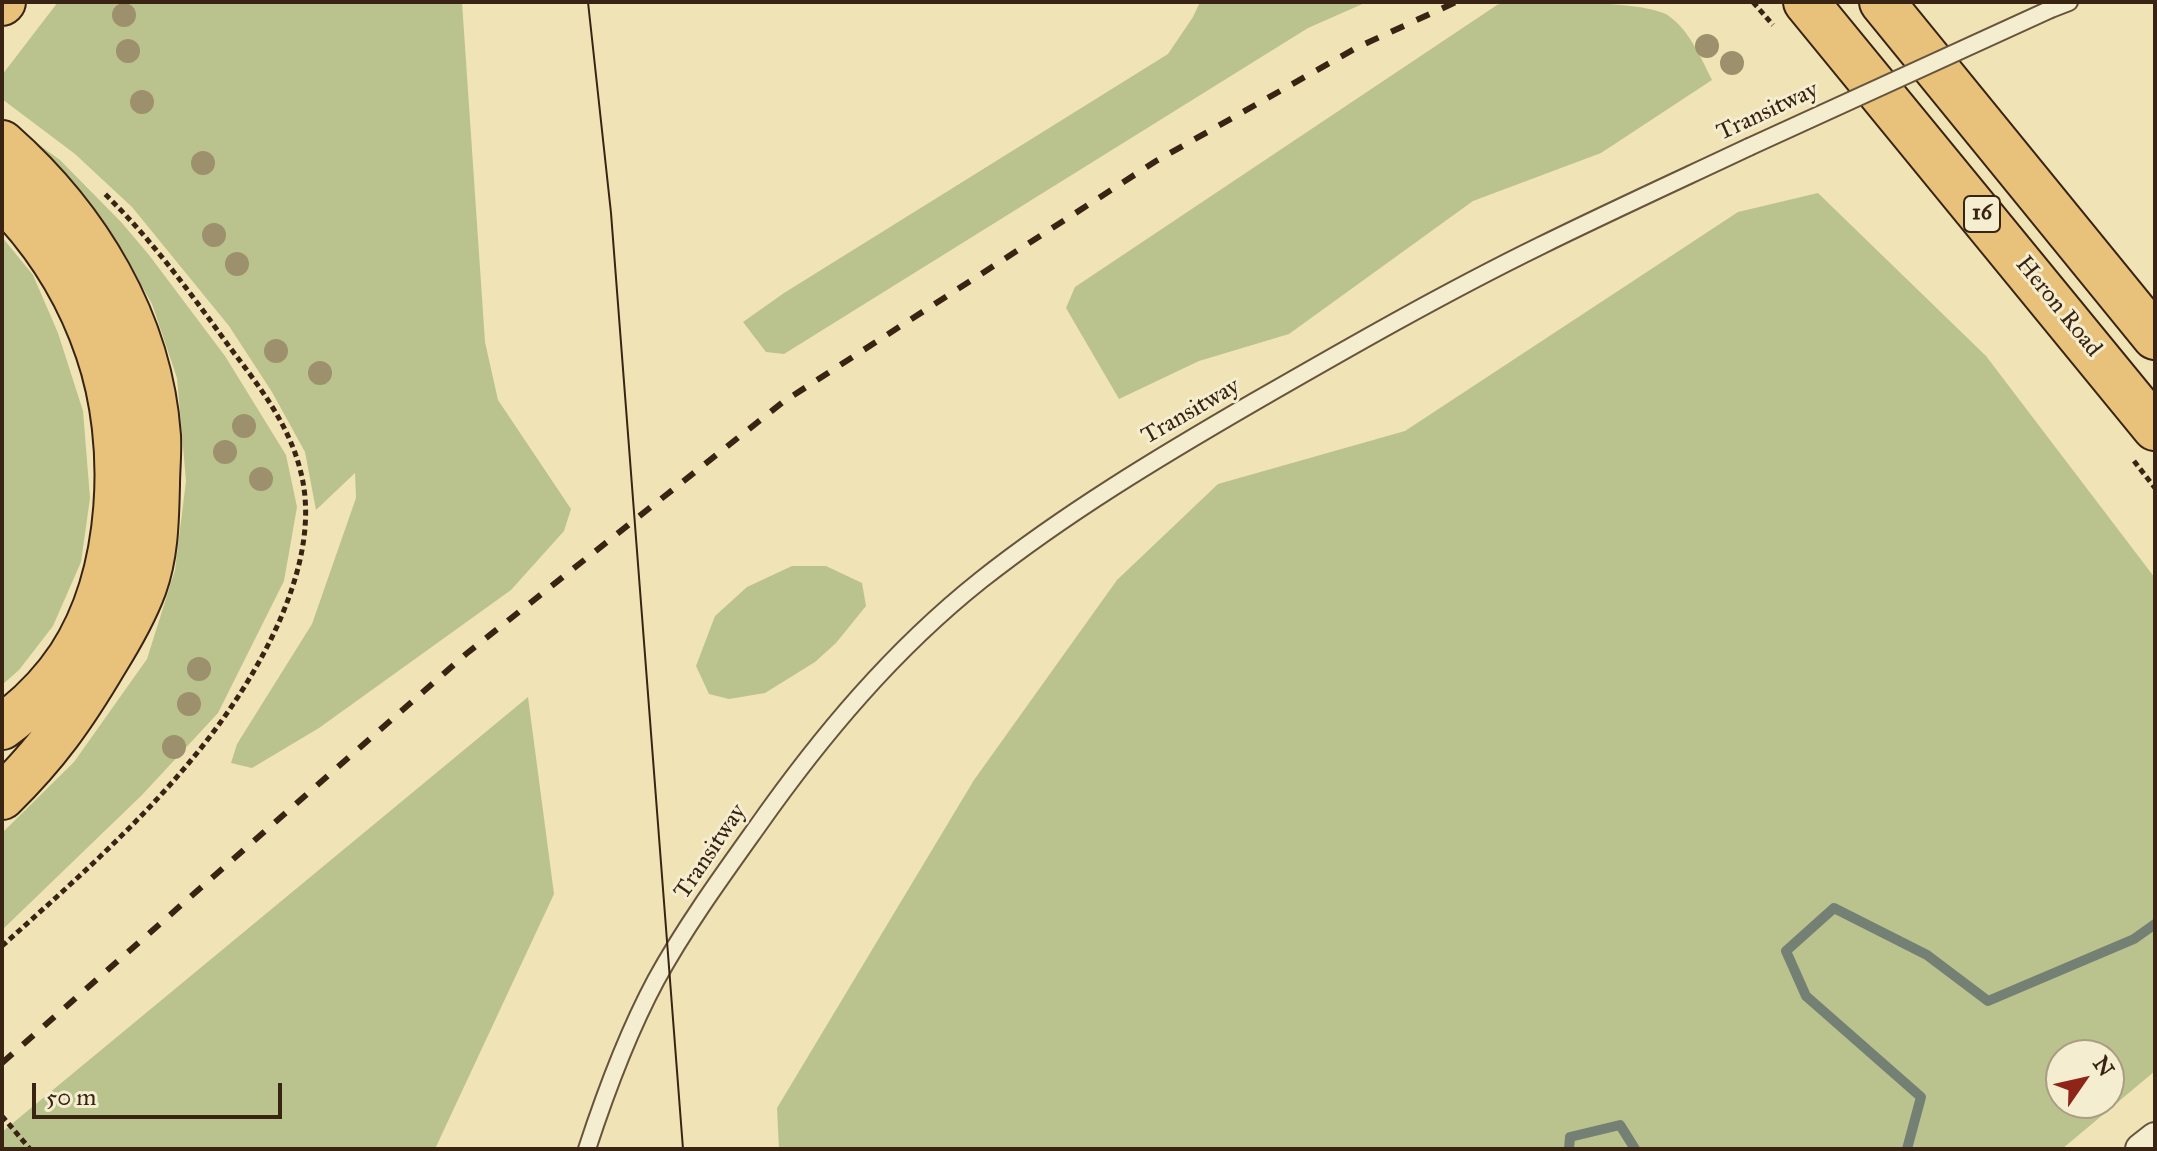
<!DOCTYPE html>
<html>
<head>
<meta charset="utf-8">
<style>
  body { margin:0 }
  #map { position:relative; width:2157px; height:1151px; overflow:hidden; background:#f0e3b6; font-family:"IM FELL Great Primer",serif }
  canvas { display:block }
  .frame { position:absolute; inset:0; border:4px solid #392413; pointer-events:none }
  .north { position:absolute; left:2045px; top:1039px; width:80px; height:80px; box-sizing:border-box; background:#f5edd0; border:2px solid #aa9d84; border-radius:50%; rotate:56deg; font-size:22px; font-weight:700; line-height:32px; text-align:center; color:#392413 }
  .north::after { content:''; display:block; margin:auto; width:28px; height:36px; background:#8f2418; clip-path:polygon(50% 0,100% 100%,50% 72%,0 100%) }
  .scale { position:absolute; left:32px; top:1083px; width:250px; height:36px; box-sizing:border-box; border:4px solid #392413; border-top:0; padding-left:10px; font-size:24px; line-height:28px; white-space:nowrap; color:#392413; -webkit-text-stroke:6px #f5edd0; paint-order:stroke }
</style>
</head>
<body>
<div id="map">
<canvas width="2157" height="1151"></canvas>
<div class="frame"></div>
<div class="north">N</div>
<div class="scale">50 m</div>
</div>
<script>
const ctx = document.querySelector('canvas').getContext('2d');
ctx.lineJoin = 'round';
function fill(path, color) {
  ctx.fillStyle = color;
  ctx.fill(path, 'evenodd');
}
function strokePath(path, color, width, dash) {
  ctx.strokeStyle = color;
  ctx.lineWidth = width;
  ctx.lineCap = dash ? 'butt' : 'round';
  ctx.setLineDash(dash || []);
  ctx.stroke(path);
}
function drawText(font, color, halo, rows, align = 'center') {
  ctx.font = font + ' "IM FELL Great Primer",serif';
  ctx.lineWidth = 6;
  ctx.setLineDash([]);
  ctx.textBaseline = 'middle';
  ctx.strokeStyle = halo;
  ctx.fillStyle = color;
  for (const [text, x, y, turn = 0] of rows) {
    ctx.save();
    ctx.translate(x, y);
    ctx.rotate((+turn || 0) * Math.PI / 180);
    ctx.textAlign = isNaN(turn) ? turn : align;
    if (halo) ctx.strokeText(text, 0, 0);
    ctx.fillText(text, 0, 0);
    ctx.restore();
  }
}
const green = new Path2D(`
  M58,2H462L485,342L498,400L571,509L564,531L511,590L319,728L252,768L231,763L237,744L312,624L356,498L355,473L316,510L305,452L272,392L229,326L132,207L75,154L2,99V75Z
  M1200,2H1367L1308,28L784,354L766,352L743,322L784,293L1168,54L1193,17Z
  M1505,2C1543,2 1636,0 1666,14C1689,29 1700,56 1712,80L1601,153L1473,201L1289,334L1199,361L1119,399L1066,308L1075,287L1497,5Z
  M2,118L60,160L122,223L149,255L225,356L286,455L297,507L284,581L218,713L142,795L2,930V833L74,762L147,659L175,570L186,481L177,378L152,304L127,260L81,200L2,124Z
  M1818,193L1986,356L2155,578V1071L2062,1149H779L777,1108L974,780L1117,580L1218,484L1405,431L1738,212ZM2061,1055H2109V1103H2061Z
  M2,237L33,275L58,333L83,411L90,498L81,562L53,626L19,670L2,685Z
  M792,566H826L862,583L866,606L836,643L815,662L765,693L729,699L709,694L696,666L715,616L747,587Z
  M528,697L554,894L435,1149H2V1132Z`);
const stream = new Path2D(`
  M1569,1149L1570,1137L1620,1125L1635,1149
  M1907,1149L1921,1097L1806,996L1786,951L1834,908L1927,955L1988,1001L2134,939L2155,924`);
const path = new Path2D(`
  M1753,2L1773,25
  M2134,461L2155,488
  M2,946C108,851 220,754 279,622C300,574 314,520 300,469C288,423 259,386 231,349C192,295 153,241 105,194
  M2,1116L30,1149`);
const lane = new Path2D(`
  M2051,9L2069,2
  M587,1149C606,1091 627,1034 656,980C685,927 722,876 757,827C821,736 893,650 981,580C1066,513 1159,457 1254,402C1348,348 1442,294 1540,246C1609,212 1679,180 1749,147`);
const street = new Path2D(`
  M2141,1149L2155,1138`);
const primary = new Path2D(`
  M1806,2L2155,428
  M1882,2L2155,337`);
const highway = new Path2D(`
  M2,3L3,2
  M2,143C87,218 150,321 158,436C159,452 157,469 157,485C156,520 156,553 144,587C134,614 120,638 105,662C73,716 47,753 2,797
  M2,197C45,240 78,292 98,351C130,444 124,574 70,657C52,684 28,708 2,727`);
const tram = new Path2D(`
  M588,2L611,213L683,1149`);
const rail = new Path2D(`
  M2,1063L466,654L783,402L1156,161L1358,47L1456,2`);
const laneBridge = new Path2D(`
  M1749,147L2051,9`);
const trees = [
  [124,15],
  [1707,46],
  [128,51],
  [1732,63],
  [142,102],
  [203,163],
  [214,235],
  [237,264],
  [276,351],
  [320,373],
  [244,426],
  [225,452],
  [261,479],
  [199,669],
  [189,704],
  [174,747]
];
const shields = [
  [1982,214,36]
];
const shieldNames = [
  ["16",1982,214]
];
const streetNames = [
  ["Transitway",1768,112,-25],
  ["Heron Road",2058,307,51],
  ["Transitway",1191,412,-30],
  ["Transitway",711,852,-56]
];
fill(green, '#bac38d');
strokePath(stream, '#758075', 10);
strokePath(lane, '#67543c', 20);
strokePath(street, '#67543c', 34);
strokePath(primary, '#392413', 48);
strokePath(highway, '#392413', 48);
strokePath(path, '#392413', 5, [6, 4]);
strokePath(lane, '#f5edd0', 16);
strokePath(street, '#f5edd0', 30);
strokePath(primary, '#e8c27b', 44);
strokePath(highway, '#e8c27b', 44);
strokePath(tram, '#392413', 2);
strokePath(rail, '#392413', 6, [14, 14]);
strokePath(laneBridge, '#67543c', 20, []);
strokePath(laneBridge, '#f5edd0', 16);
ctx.fillStyle = '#9d906d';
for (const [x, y] of trees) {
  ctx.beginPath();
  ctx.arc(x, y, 12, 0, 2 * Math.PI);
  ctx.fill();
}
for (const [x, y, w] of shields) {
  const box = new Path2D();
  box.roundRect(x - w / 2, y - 18, w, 36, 6);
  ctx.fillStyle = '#f5edd0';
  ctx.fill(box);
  strokePath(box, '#392413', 2);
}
drawText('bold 22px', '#392413', null, shieldNames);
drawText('24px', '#392413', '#f5edd0', streetNames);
</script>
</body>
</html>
